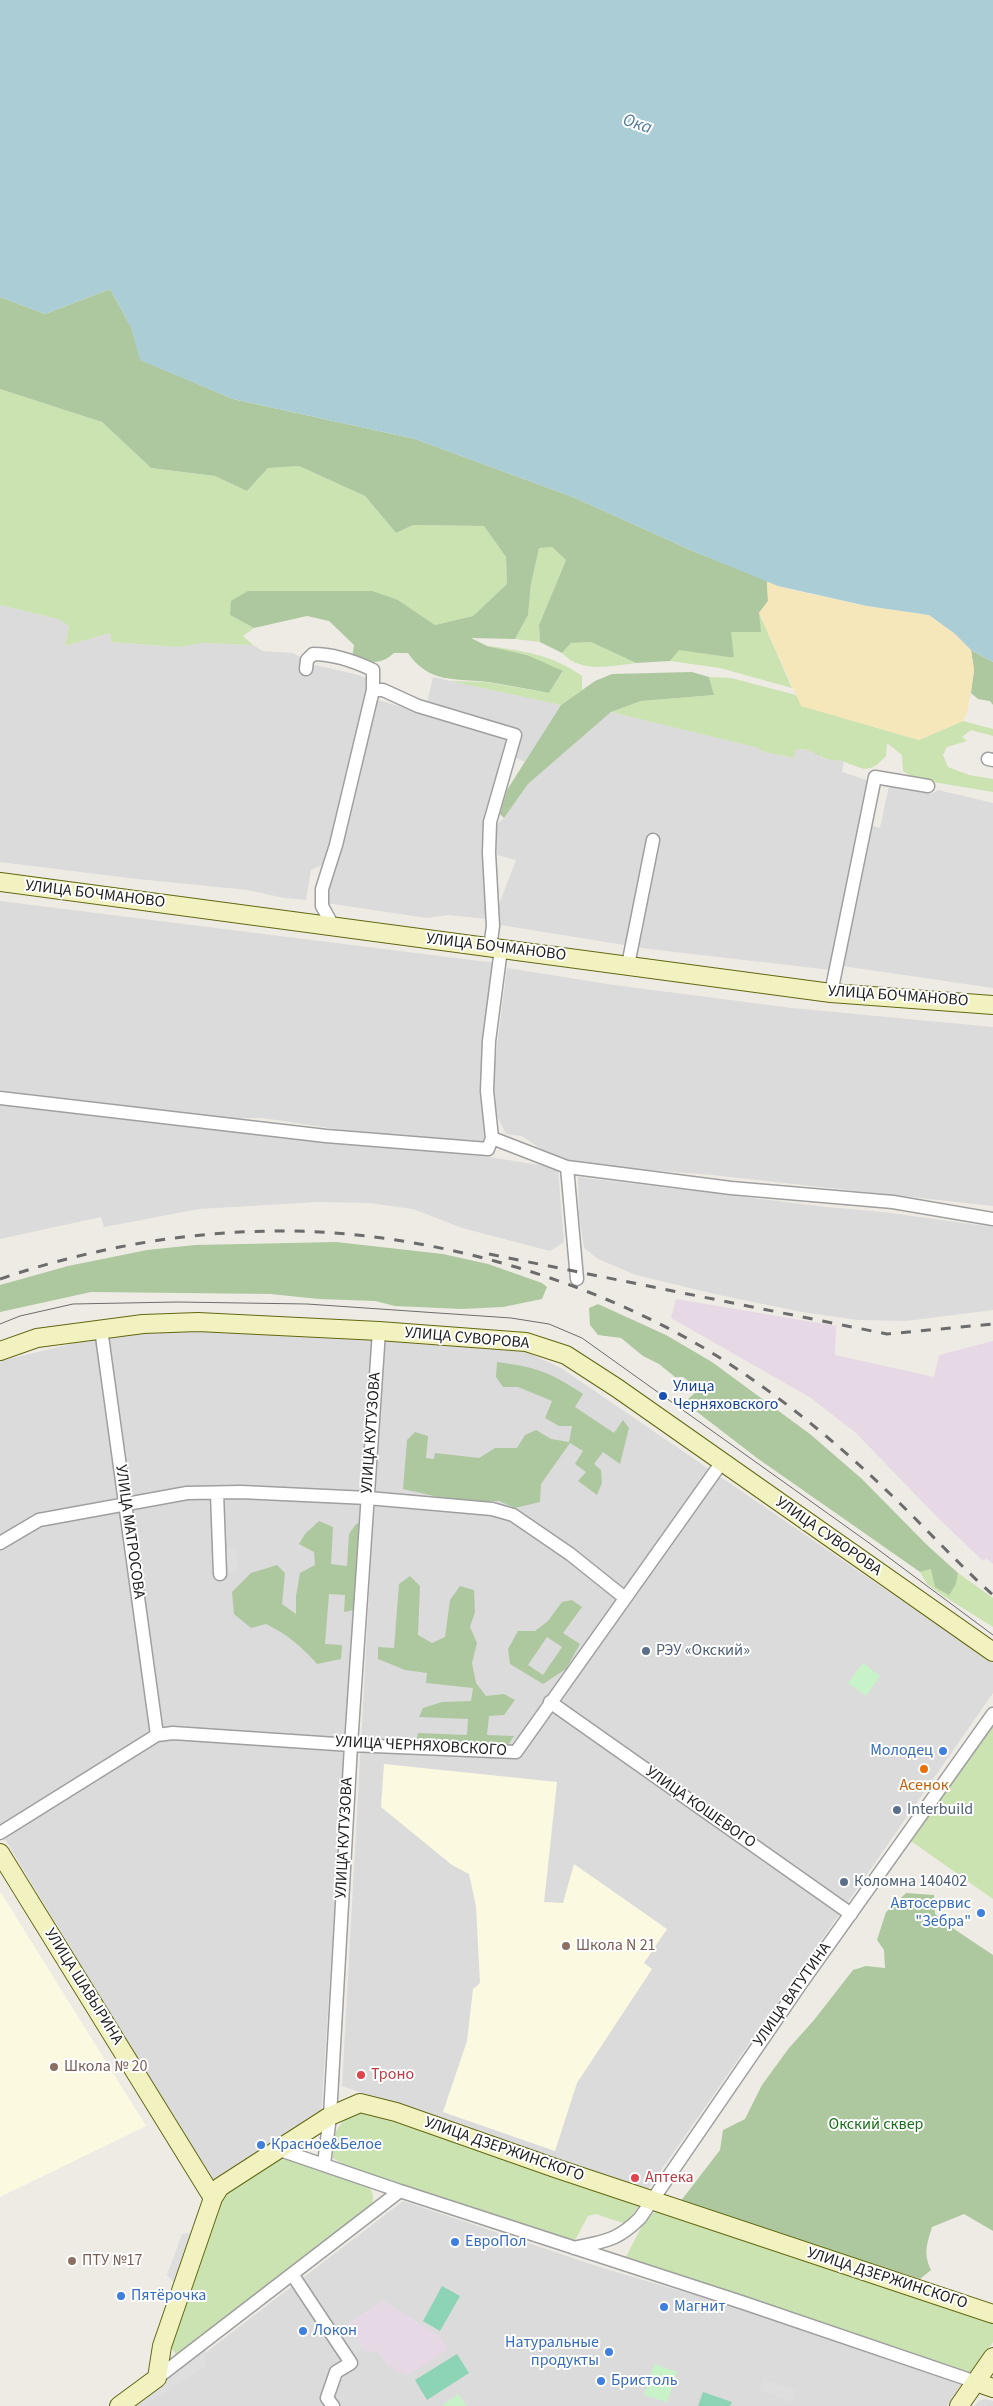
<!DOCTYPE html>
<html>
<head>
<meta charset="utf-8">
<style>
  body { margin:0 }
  canvas { display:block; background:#eeebe5 }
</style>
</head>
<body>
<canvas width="993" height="2406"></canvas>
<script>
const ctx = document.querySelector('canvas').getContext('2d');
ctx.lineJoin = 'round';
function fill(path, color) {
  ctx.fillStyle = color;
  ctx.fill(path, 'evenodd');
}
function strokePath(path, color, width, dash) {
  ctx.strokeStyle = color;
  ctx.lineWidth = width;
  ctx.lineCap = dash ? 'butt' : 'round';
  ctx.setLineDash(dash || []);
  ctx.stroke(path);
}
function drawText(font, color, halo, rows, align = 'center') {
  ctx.font = font + ' "Source Sans 3",sans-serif';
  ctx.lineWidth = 4;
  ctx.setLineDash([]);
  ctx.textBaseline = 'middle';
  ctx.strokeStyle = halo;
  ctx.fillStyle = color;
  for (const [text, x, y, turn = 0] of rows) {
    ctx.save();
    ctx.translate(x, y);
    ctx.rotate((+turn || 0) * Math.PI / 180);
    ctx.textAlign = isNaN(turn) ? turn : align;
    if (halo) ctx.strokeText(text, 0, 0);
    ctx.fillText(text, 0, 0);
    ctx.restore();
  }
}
const residential = new Path2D(`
  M0,605L58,619L69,626L65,646L110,633L111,642L178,647L203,643L253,645L263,651L293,653L315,665L359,675L369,680L340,813L324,864L311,870L306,900L284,898L248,890L137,879L0,862Z
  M433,677L561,705L525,762L512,756L519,734L426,707Z
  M375,699L509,738L486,830L487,919L448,915L427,918L326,903L327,886Z
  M611,712L760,748L761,751L792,758L796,749L813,750L822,758L844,761L842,772L870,781L831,970L649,949L500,925L498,907L516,860L497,855V824L504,818L528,784Z
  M889,786L931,794L938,790L993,803V988L842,966L870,825L880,828Z
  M0,901L496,963L489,1134L484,1144L349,1131L263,1118H231L0,1090Z
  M507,968L614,985L792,1008L993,1027V1206L712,1175L598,1166L570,1160L544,1151L522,1136L506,1134L497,1116L494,1103L495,1061Z
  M0,1105L489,1157L558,1168L564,1242L550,1251L462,1228L413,1209L369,1203L318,1202L199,1209L104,1227L101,1217L0,1239Z
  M578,1177L827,1207L883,1212L993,1227V1310L906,1321L858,1320L802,1312L719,1295L636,1275L598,1259L584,1248L579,1215Z
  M197,1331L372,1336L321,2117L214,2185L0,1831V1361L109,1335Z
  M383,1340L526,1352L561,1368L993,1663V1693L646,2192L342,2086Z
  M403,2201L603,2268L758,2314L961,2385L947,2406H136ZM383,2301L439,2336L388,2366L378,2351L366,2352L349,2323Z
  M985,2399L993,2401V2406H975L978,2401Z`);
const industrial = new Path2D(`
  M676,1299L836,1326L835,1355L934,1377L939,1355L993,1341V1564L986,1558L983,1561L935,1515L856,1433L811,1398L671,1318Z
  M383,2301L440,2336L448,2349L407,2376L400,2371L397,2373L390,2365L388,2366L378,2351L366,2352L349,2323Z`);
const education = new Path2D(`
  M384,1764L557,1782L544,1902L563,1903L574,1864L667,1929L644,1963L652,1969L577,2083L555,2151L443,2112L467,2041L473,1989L480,1983L476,1906L469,1874L452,1865L381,1807Z
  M1,1893L146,2126L0,2197V1894Z`);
const grass = new Path2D(`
  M0,389L102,422L151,468L215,476L247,491L268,468L299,466L365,496L396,533L413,525L484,526L506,557L507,584L473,616L435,625L398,600L230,615L254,628L243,636L253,645L203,643L178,647L111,642L110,633L65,646L69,626L58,619L0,605Z
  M552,547L566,560L539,625L540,642L515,639L528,615L531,584L539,548Z
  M759,613L792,688L720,668L670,661L679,649L728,657L731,632Z
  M591,642L636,663C610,666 582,674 562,653L571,643Z
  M487,646C521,650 553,655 582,676V690L561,705L450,681L486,682L549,693L563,672L527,655Z
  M709,677L731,678L796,695L802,706L919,740L963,721L993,729V736L971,730L962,737L967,741L947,747L943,755L948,767L969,775L993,779V792L915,779L903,771L902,755L887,743L886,756C868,774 866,770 845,762C838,759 828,761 822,757C808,750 814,750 796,749L793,758L761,751L759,748L611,712L641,701L714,695Z
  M931,1569L956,1584L958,1573L993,1598V1627L942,1595L927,1584L920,1572Z
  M993,1725V1899L911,1841Z
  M370,2111L642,2201L626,2224L596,2214L588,2216L574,2242L349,2168L333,2158C332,2127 340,2117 370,2111Z
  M281,2159L290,2160L365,2184C373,2190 375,2197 371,2207L181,2353L176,2354L171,2348L216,2206C232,2186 256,2169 281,2159Z
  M656,2211H667L993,2323V2342L973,2373L958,2371L626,2257L645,2220Z`);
const forest = new Path2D(`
  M110,289L131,327L141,360L233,399L415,439L573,497L695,552L767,580L768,601L759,613L761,632H731L734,657H728L679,650L670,661L636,663L591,642L571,643L562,653L540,642L539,625L566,560L552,547L539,548L531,584L528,615L515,639L471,638L487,646L527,655L563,671L549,693C528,689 508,685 488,682C456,678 429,684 408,653H394C380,666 369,662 352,658L354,645L329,621L307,616L254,628L230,615L231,601L248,591H372L398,600L435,625L473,616L507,584L506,557L484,526L413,525L396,533L365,496L299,466L268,468L247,491L215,476L151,468L102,422L0,389V297L45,314Z
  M971,650L993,662V705L990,701L978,699L971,693L974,670Z
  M692,672L709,677L714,695L641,701L611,712L528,784L504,818L500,814L507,790L561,705L595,681L612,674Z
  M336,1242L443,1254L488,1264L542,1283L547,1287L542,1299L503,1307L461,1309L395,1306L375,1301L319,1299L270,1294L91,1292L0,1312V1285L68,1266L147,1250L195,1245Z
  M598,1304L666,1335L712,1362L810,1434L862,1479L926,1544L958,1573L956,1584L949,1595L935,1587L931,1569L920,1572L757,1458L692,1408L687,1400L699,1389L683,1377H675L659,1364L643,1356L621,1338L598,1335L590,1325L589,1308Z
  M497,1362C536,1367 550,1372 583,1394L575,1407L614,1433L623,1420L629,1428L620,1464L603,1452L594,1464L601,1470L602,1483L597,1495L578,1481L586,1472L575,1464L583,1451L570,1443L541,1484L540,1502L515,1508L499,1501H456L403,1489L407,1440L415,1432L428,1436L426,1458L434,1459L435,1453L479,1458L495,1448H517L525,1435L536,1430L551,1439L569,1442L572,1426H559L545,1418L552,1401L518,1387H503L496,1377Z
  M319,1521L333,1527L331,1564L347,1566L349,1534L356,1524L360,1523L354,1610L344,1612L345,1595L329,1594L325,1644L342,1645L341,1659L317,1664C302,1647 287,1634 266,1624L251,1628L234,1614L232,1592L251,1573L277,1565L285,1573L282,1604L296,1614V1596L300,1573L315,1565L314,1552L299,1544L305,1534Z
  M410,1576L420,1586L418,1635L432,1643L445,1637L450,1600L460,1586L474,1590L475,1612L470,1627L477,1643L472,1663L476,1683L486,1696L504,1694L515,1700L504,1715L489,1716L487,1735L514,1736L508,1745L417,1739L418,1733L467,1735L468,1719L419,1717L423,1708L442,1702L471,1701L473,1688L426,1683L427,1673L405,1670L378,1659V1647L394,1648L399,1584Z
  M572,1600L582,1607L563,1633L580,1644L566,1669L543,1684L510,1664L508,1649L518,1631H535L548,1621L562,1602ZM547,1637L562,1647L543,1675L528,1665Z
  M906,1893L934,1895L935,1914L957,1931L993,1955V2231L964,2214L932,2227C927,2244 923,2253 931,2270L920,2279L680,2202L720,2150L723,2130L745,2119L762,2085L789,2048L814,2020L853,1970L866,1966L885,1968L884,1950L877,1940L886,1912Z`);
const sand = new Path2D(`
  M767,580L778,586L802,592L867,606L929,615L954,633L971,650L974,670L968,710L963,721L919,740L801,706L759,613L768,601Z`);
const park = new Path2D(`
  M863,1663L880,1676L866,1696L848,1683Z
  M654,2364L677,2372L667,2402L644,2395Z
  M458,2394L467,2406H444L443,2405Z`);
const pitch = new Path2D(`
  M442,2286L460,2296L440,2331L423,2321Z
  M457,2354L469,2373L427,2400L415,2380Z
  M703,2392L732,2402L730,2406H698Z`);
const parking = new Path2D(`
  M236,1547L237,1573L220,1574L218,1548Z
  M195,2232L177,2286L167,2275L182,2234Z
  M350,2326L364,2349L351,2356L337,2333Z
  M206,2349L205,2367L143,2406L139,2401Z
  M763,2379L796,2391L792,2402L759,2390Z`);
const water = new Path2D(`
  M0,0H993V662L971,650L954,633L929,615L867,606L778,586L695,552L573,497L415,439L233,399L140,360L131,327L110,289L45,314L0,297Z`);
const street = new Path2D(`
  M306,669L307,660L313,654C334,654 354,661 373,670V690
  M988,759L993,760
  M333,926L322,906V889L336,845L373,690H383L418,706L515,735L490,822L489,853L493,926L490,948
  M501,949L489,1041L487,1091L492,1138L567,1167L577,1279
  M628,965L653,840
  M831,993L875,777L928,786
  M0,1098L326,1136L488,1149L492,1138
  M567,1167L731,1188L893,1202L993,1219
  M101,1329L157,1735
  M217,1493L220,1574
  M0,1543L39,1520L187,1493L241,1492L368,1498L492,1509L513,1515L570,1554L625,1598
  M550,1702L851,1914
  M0,1833L157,1735L173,1733L351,1745L516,1752L722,1462
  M280,2150L400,2191
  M324,2164L330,2116L351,1745L379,1331
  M574,2248C605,2241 617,2241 640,2218L802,1982L993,1714
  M292,2274L351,2363L336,2372L327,2398L333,2406
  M157,2378L400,2191L744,2303L976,2382`);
const secondary = new Path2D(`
  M0,882L831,993L993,1005
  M0,1351L37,1338L143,1324L198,1322L379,1331L526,1342L566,1355L617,1388L993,1652
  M0,1853L213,2198
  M976,2382L993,2388
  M119,2406L157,2378L162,2346L213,2198L220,2187L330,2116L360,2103L396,2112L555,2168L993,2314
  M959,2406L993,2357`);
const tram = new Path2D(`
  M0,1324L20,1316L73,1304L177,1302L307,1304L511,1318L549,1324L582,1338L872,1545L993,1635`);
const rail = new Path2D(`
  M489,1254L887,1334L993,1324
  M0,1279C88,1249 181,1232 274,1231C430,1229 614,1284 743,1373C793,1407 841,1447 885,1489C922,1524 955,1561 993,1595`);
const markers = [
  [663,1396,5,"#1a4fb4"],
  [646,1651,5,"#5c6f8a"],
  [943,1751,5,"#3f7fe0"],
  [924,1769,5,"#e8710a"],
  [897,1810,5,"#5c6f8a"],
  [844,1882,5,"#5c6f8a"],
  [981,1913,5,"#3f7fe0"],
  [566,1946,5,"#8d6e63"],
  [54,2067,5,"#8d6e63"],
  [361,2075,5,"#e0444e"],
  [261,2145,5,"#3f7fe0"],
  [635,2178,5,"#e0444e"],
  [455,2242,5,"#3f7fe0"],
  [72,2261,5,"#8d6e63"],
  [121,2296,5,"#3f7fe0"],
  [664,2307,5,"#3f7fe0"],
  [303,2331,5,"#3f7fe0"],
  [609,2352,5,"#3f7fe0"],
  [601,2381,5,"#3f7fe0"]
];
const streetNames = [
  ["УЛИЦА БОЧМАНОВО",95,895,7],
  ["УЛИЦА БОЧМАНОВО",496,948,7],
  ["УЛИЦА БОЧМАНОВО",898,997,4],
  ["УЛИЦА СУВОРОВА",467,1339,5],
  ["УЛИЦА КУТУЗОВА",372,1433,-86],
  ["УЛИЦА МАТРОСОВА",129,1532,82],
  ["УЛИЦА СУВОРОВА",828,1537,35],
  ["УЛИЦА ЧЕРНЯХОВСКОГО",421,1747,3],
  ["УЛИЦА КОШЕВОГО",700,1808,35],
  ["УЛИЦА КУТУЗОВА",345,1838,-87],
  ["УЛИЦА ШАВЫРИНА",83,1987,58],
  ["УЛИЦА ВАТУТИНА",793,1995,-55],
  ["УЛИЦА ДЗЕРЖИНСКОГО",504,2150,19],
  ["УЛИЦА ДЗЕРЖИНСКОГО",887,2279,18]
];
const transitNames = [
  ["Улица",673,1387],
  ["Черняховского",673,1405]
];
const serviceNames = [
  ["РЭУ «Окский»",656,1651],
  ["Interbuild",907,1810],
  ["Коломна 140402",854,1882]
];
const shopNames = [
  ["Молодец",933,1751,"right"],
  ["Автосервис",971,1904,"right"],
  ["\"Зебра\"",971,1922,"right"],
  ["Красное&Белое",271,2145],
  ["ЕвроПол",465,2242],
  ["Пятёрочка",131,2296],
  ["Магнит",674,2307],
  ["Локон",313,2331],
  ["Натуральные",599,2343,"right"],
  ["продукты",599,2361,"right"],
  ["Бристоль",611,2381]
];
const foodNames = [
  ["Асенок",924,1786]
];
const educationNames = [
  ["Школа N 21",576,1946],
  ["Школа № 20",64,2067],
  ["ПТУ №17",82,2261]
];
const healthNames = [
  ["Троно",371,2075],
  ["Аптека",645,2178]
];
const parkNames = [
  ["Окский сквер",876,2125]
];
const waterNames = [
  ["Ока",637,125,19]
];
fill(residential, '#dcdbdb');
fill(industrial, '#e6d8e4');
fill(education, '#fbfae1');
fill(grass, '#cbe2b1');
fill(forest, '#adc89f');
fill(sand, '#f6e7bb');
fill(park, '#c8f3c9');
fill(pitch, '#8dd3b5');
fill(parking, '#dedede');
fill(water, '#abced6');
strokePath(street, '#9f9f9f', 15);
strokePath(secondary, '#636812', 20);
strokePath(street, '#fff', 12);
strokePath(secondary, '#f1f2c0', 18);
strokePath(tram, '#6c6c6c', 1);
strokePath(rail, '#6c6c6c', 3, [10, 10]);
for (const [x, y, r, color] of markers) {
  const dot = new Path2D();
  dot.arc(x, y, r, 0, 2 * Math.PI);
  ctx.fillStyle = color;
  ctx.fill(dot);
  strokePath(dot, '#fff', 2);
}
drawText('16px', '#1e1e1e', '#fff', streetNames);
drawText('16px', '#164399', '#fff', transitNames, 'left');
drawText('16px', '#4e5e75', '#fff', serviceNames, 'left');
drawText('16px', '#366cbe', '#fff', shopNames, 'left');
drawText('16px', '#c56008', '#fff', foodNames);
drawText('16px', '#785e54', '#fff', educationNames, 'left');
drawText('16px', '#be3a42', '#fff', healthNames, 'left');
drawText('16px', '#19701c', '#fff', parkNames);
drawText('italic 18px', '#537a9b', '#fff', waterNames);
</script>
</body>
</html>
